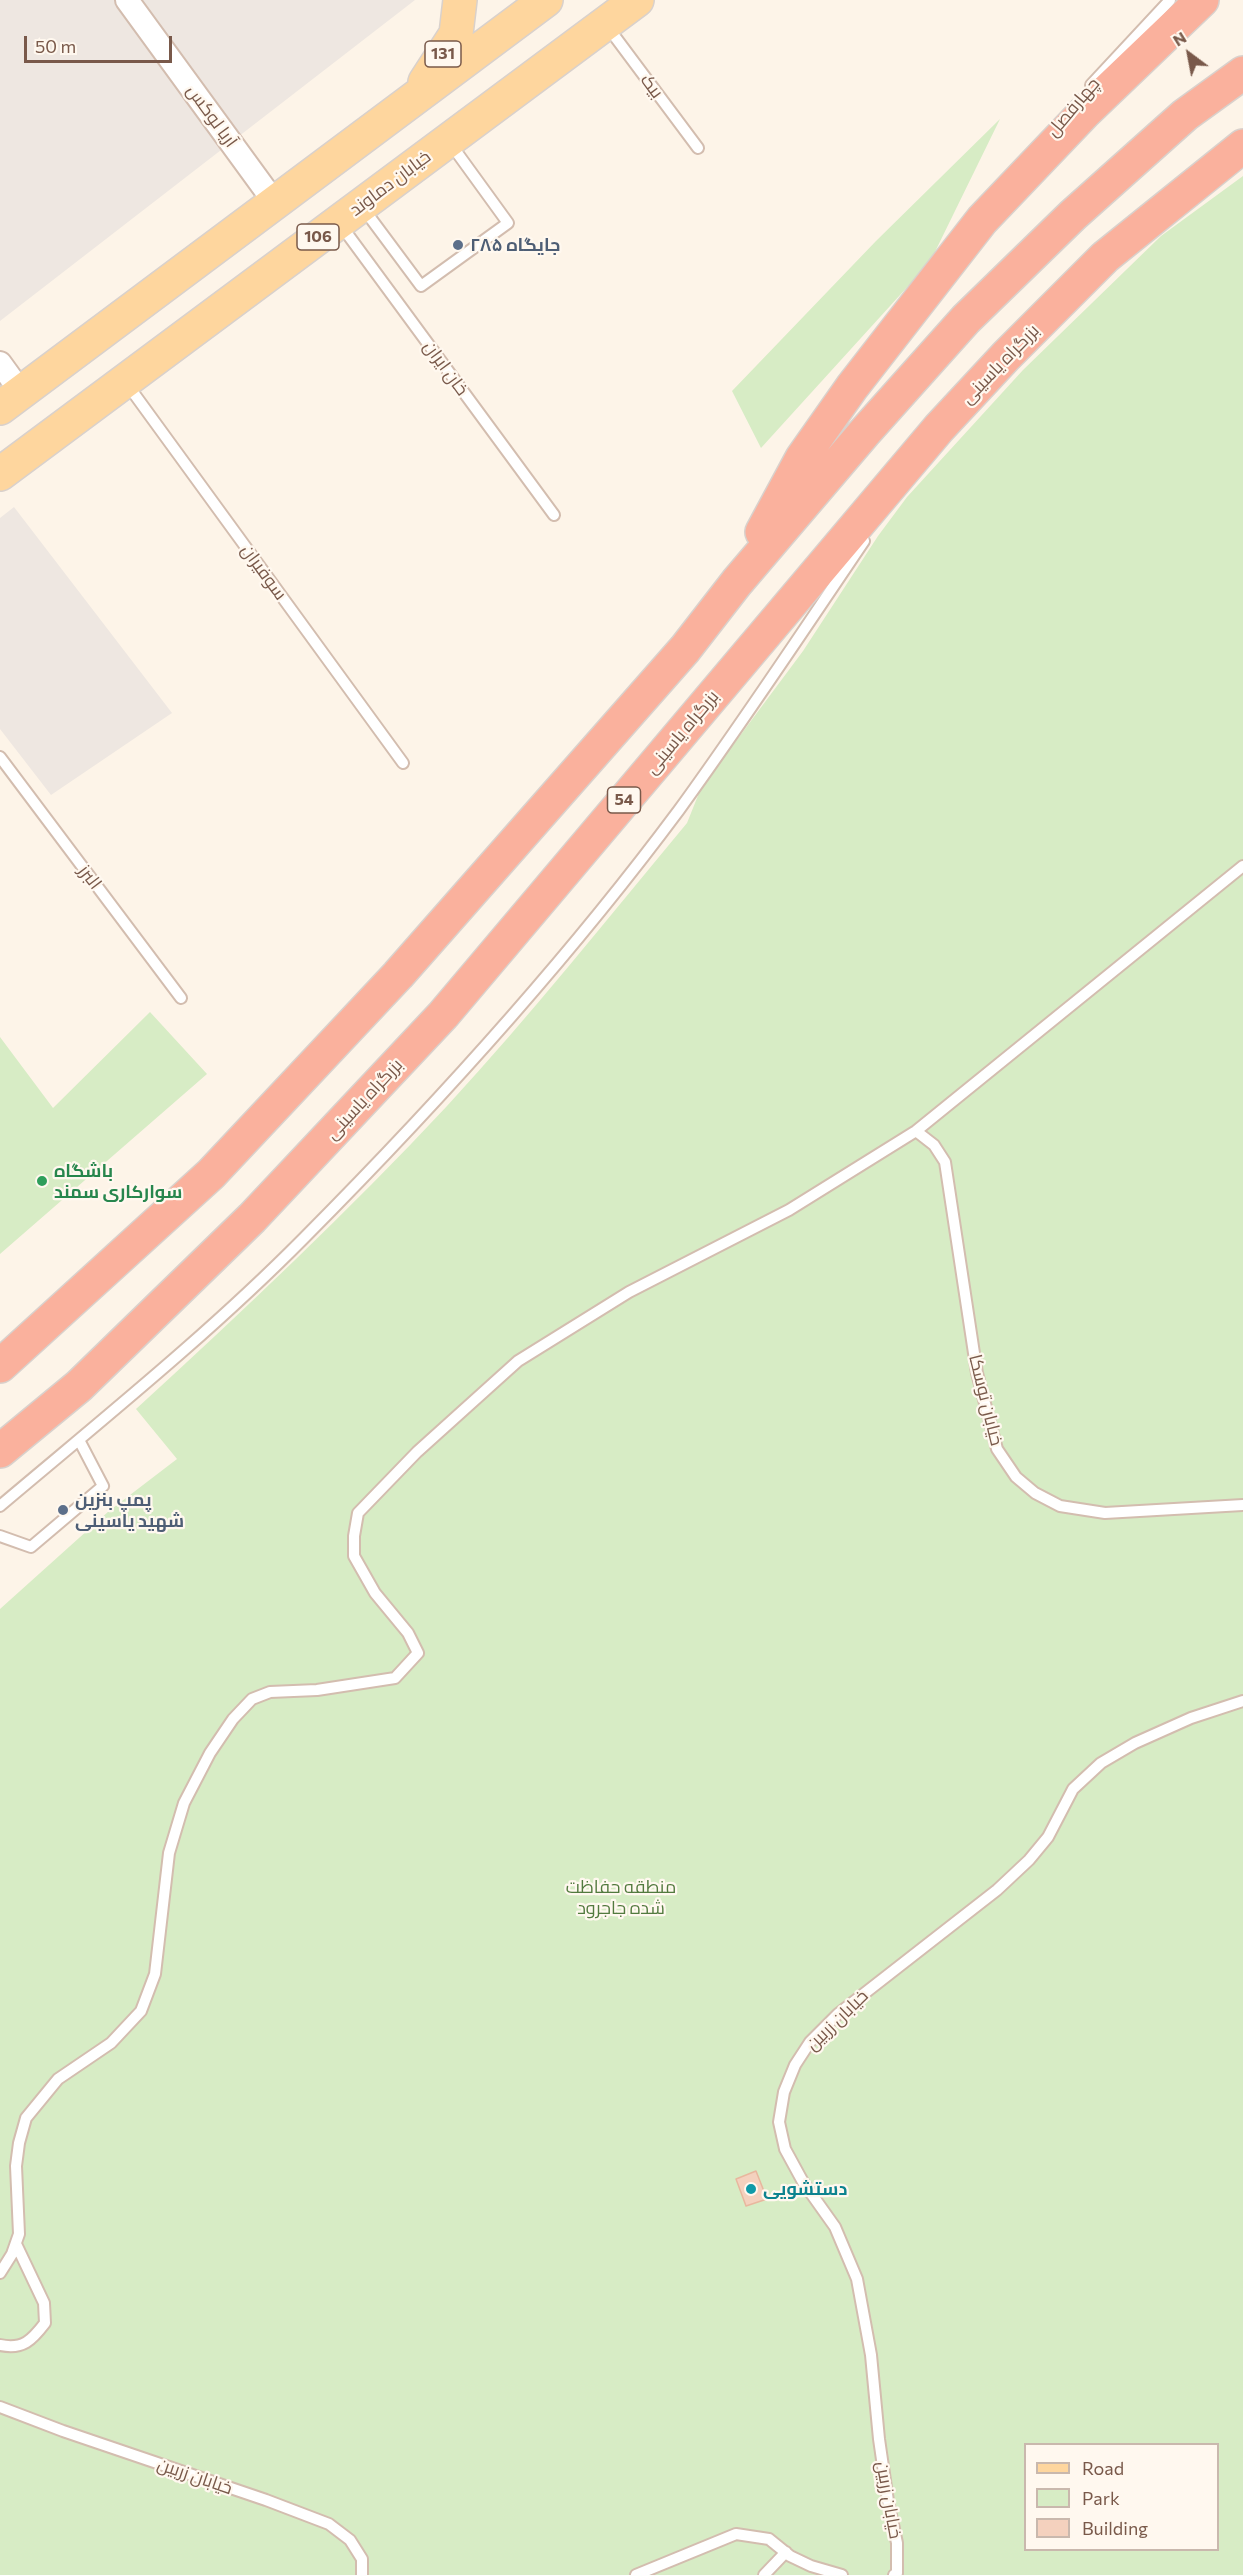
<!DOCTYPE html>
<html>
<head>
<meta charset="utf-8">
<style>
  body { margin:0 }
  #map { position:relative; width:1243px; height:2575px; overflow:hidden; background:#fdf4e8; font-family:Commissioner,sans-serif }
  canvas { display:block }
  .legend { position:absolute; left:1024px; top:2443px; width:195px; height:108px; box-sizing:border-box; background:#fff8ef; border:2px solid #c9b8ad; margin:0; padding:8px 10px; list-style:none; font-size:18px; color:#79594a }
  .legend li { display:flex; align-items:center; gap:12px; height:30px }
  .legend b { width:30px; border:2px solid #c9b8ad }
  .north { position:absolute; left:1159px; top:24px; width:60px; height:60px; -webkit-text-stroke:4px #fff8ef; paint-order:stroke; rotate:328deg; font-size:16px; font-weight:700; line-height:24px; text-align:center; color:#79594a }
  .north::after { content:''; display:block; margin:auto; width:21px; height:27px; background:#79594a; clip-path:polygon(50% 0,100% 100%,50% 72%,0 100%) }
  .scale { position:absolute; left:24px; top:36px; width:148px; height:27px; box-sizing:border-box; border:3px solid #79594a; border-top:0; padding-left:8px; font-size:18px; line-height:21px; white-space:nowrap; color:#79594a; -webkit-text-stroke:4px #fff8ef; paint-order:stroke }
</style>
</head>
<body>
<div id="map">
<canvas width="1243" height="2575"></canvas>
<ul class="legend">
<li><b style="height:8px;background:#fed69e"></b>Road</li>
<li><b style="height:16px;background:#d7ecc5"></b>Park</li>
<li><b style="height:16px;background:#f4d1be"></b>Building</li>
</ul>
<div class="north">N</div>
<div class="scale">50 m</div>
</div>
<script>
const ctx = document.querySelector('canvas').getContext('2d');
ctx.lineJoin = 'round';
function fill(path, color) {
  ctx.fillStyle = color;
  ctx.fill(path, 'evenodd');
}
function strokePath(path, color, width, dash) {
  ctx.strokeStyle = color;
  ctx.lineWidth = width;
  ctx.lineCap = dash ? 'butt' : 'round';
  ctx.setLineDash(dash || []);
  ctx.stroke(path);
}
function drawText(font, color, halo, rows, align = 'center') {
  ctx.font = font + ' Commissioner,Cairo,sans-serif';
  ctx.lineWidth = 4.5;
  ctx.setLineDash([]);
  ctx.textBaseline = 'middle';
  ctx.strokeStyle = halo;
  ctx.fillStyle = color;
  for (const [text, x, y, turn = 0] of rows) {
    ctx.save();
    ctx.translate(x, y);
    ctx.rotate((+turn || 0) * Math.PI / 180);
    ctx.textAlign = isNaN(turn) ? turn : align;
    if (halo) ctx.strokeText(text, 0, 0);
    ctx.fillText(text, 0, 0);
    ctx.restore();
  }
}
const industrial = new Path2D(`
  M0,0H415L0,321Z
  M14,507L172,713L51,795L0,729V518Z`);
const green = new Path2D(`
  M1000,119L930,262L761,448L732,391L876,241Z
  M1243,176V2575H0V1609L109,1511L177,1459L136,1409C243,1311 348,1212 447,1106C531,1015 608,918 687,823L701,788L803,651L878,536L907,497L1023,370L1161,236ZM1026,2444H1218V2550H1026Z
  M150,1012L207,1074L0,1254V1037L53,1108Z`);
const building = new Path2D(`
  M756,2171L767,2199L746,2206L736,2179Z`);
const lane = new Path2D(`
  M607,26L698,148
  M1091,85L1170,0
  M363,208L421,286L508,223L450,143
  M340,224L554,515
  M127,384L403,763
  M0,757L181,998
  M916,1131L934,1145L945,1162L977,1373L997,1449L1016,1477L1035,1493L1060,1506L1105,1513L1243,1505
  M0,1506C103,1419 209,1334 304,1238C437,1104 566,962 679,810C743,722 803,631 864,541
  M0,1536L31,1547L103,1486L79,1440
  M0,2273L12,2254L19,2234L16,2166L19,2143L26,2118L58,2079L111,2043L141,2011L155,1974L169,1853L184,1803L210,1753L233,1719L252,1699L270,1692L317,1690L395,1678L418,1653L408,1633L375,1593L354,1556V1536L358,1513L417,1452L518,1361L629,1292L789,1210L916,1131L1243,866
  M0,2345C23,2350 32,2340 45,2323L44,2303L16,2244
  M0,2407L63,2431L266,2500L329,2524L350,2540L362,2559V2575
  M636,2575L736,2534L769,2539L790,2556L811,2566L842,2575
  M764,2575L786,2552
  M894,2575L897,2573V2543L888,2501L879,2439L871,2355L857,2279L835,2227L803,2182L785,2149L779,2122L784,2092L795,2065L810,2042L838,2014L997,1890L1029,1860L1048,1837L1073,1789L1101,1763L1135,1743L1191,1718L1243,1701`);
const street = new Path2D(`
  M127,0L275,203
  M0,363L21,392`);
const primary = new Path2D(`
  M425,82L456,34L460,0
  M0,408L546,0
  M0,474L637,0`);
const highway = new Path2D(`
  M762,532L802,458L852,387L982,220L1084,113L1202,0
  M0,1366L211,1174L398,975L685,649L737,582L864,433L966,319L1073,215L1185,115L1243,73
  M0,1451L79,1386L252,1218L443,1015L939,428L1006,356L1105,257L1243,146`);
const markers = [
  [458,245,6,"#5c6f8a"],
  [42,1181,6,"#2e9e5b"],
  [63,1510,6,"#5c6f8a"],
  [751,2189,6,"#0f9aa8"]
];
const shields = [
  [443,54,36],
  [318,237,42],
  [624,800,33]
];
const shieldNames = [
  ["131",443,54],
  ["106",318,237],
  ["54",624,800]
];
const streetNames = [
  ["بیک",652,86,53],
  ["چهارفصل",1073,107,-50],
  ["آریا لوکس",212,116,54],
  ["خیابان دماوند",390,183,-37],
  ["بزرگراه یاسینی",1000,364,-46],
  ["خان ایران",446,368,54],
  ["سوفیران",264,572,54],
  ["بزرگراه یاسینی",682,732,-50],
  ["البرز",90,877,53],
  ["بزرگراه یاسینی",364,1099,-47],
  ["خیابان توسکا",986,1400,76],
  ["خیابان زربین",837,2020,-44],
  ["خیابان زربین",195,2476,19],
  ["خیابان زربین",889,2500,80]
];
const serviceNames = [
  ["جایگاه ۲۸۵",470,245],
  ["پمپ بنزین",75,1500],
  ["شهید یاسینی",75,1521]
];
const leisureNames = [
  ["باشگاه",54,1171],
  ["سوارکاری سمند",54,1192]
];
const parkNames = [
  ["منطقه حفاظت",621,1887],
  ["شده جاجرود",621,1908]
];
const cultureNames = [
  ["دستشویی",763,2189]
];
fill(industrial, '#eee7e1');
fill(green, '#d7ecc5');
fill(building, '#f4d1be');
strokePath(building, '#e8b79e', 1.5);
strokePath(lane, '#d3bdaf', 14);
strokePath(street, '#d3bdaf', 26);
strokePath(primary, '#d9d1cc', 36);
strokePath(highway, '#d9d1cc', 36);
strokePath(lane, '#fff', 10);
strokePath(street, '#fff', 22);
strokePath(primary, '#fed69e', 33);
strokePath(highway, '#fab19d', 33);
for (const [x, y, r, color] of markers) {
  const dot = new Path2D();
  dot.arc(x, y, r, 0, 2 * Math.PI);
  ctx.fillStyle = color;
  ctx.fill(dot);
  strokePath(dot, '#fff8ef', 2);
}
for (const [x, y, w] of shields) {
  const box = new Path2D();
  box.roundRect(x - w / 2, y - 13, w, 26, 4.5);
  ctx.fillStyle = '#fff8ef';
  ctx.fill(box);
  strokePath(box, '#79594a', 1.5);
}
drawText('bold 16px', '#79594a', null, shieldNames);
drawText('18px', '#79594a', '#fff8ef', streetNames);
drawText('bold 18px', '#4e5e75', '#fff8ef', serviceNames, 'left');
drawText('bold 18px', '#27864d', '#fff8ef', leisureNames, 'left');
drawText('18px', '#527a3e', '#fff8ef', parkNames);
drawText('bold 18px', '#0d838f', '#fff8ef', cultureNames, 'left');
</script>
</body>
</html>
